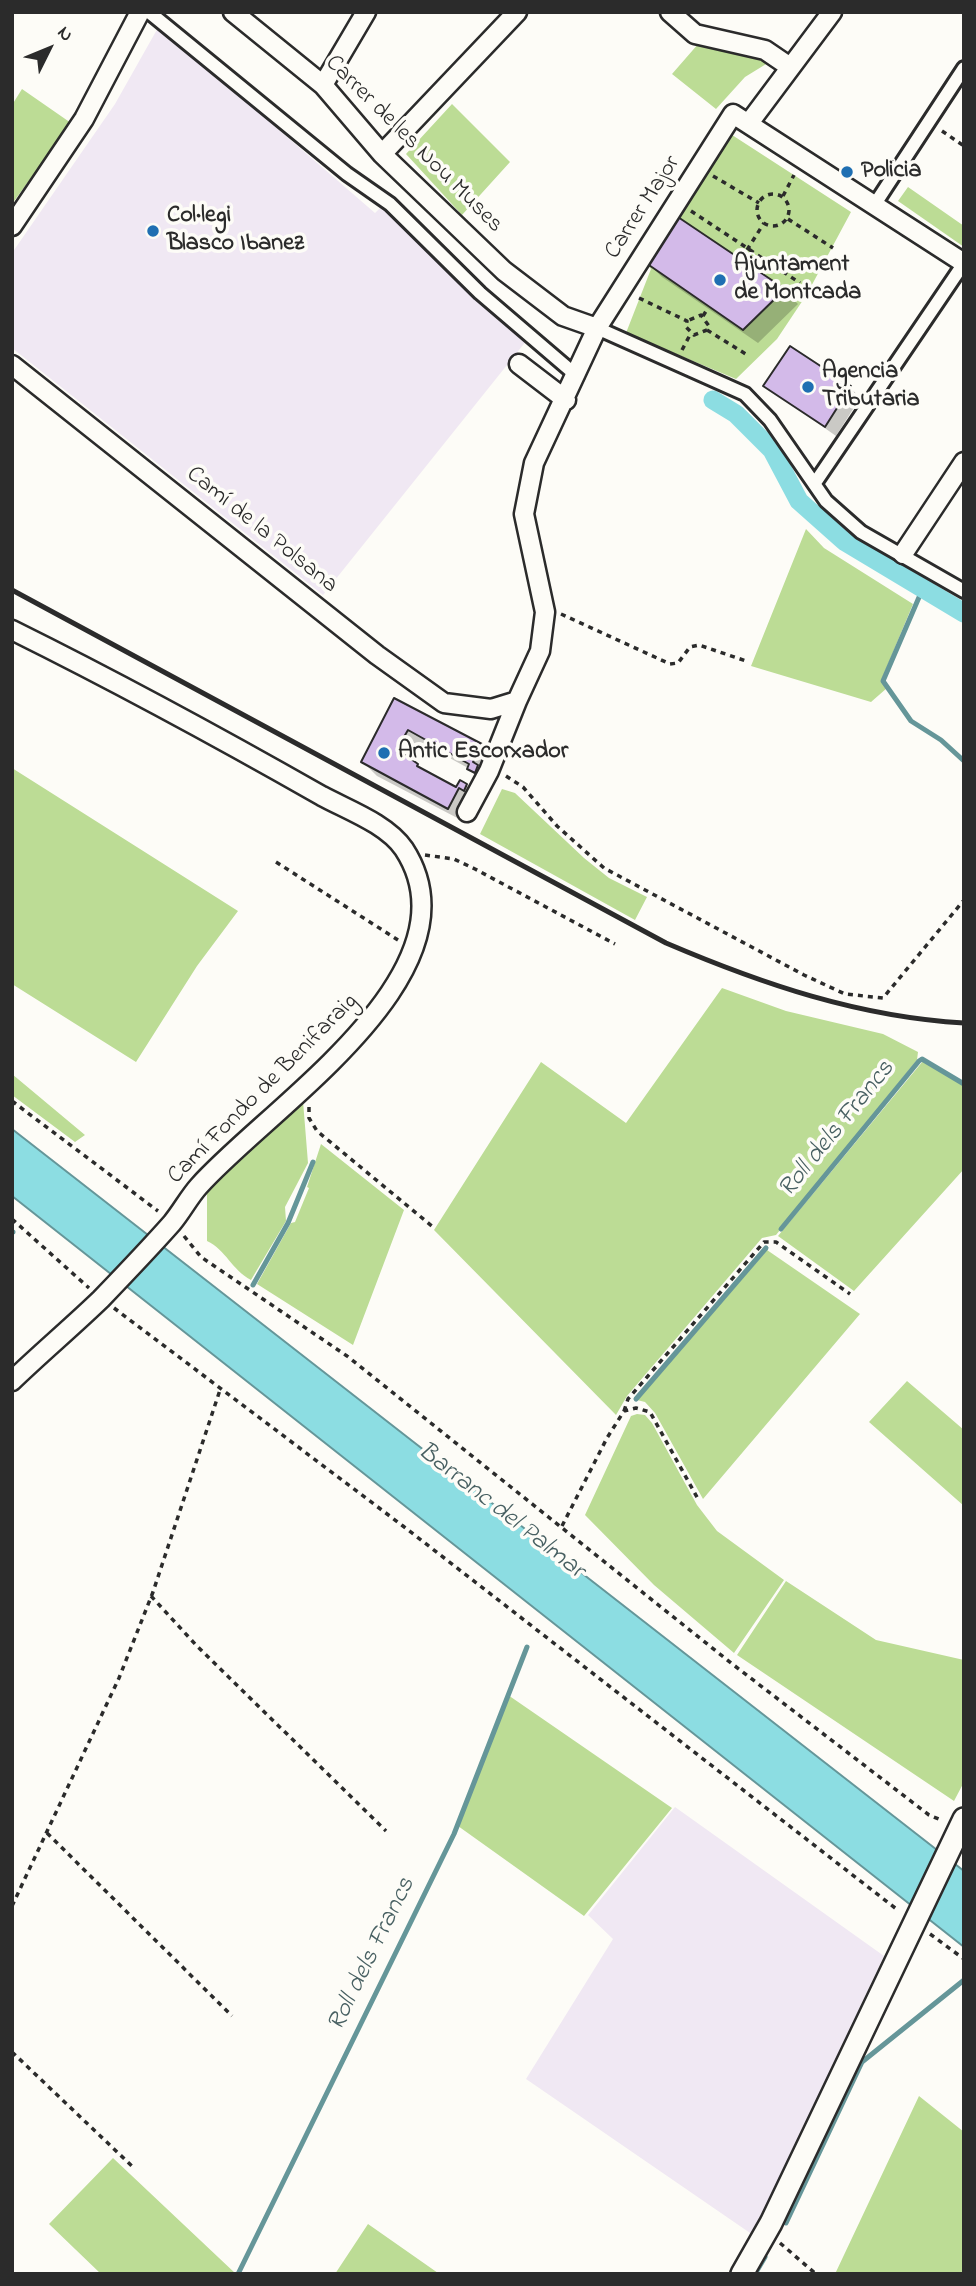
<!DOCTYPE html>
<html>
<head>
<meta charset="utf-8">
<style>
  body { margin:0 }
  #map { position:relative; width:976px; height:2286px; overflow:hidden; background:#fdfcf7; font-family:"Indie Flower",sans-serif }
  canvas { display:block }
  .frame { position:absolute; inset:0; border:14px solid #2b2b2b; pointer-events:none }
  .north { position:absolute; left:14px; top:14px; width:70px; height:70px; -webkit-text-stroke:5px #fdfcf7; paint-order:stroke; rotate:47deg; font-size:19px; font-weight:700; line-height:28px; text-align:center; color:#2b2b2b }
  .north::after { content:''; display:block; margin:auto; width:24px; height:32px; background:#2b2b2b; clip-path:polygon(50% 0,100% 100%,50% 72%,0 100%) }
</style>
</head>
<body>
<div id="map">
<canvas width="976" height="2286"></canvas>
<div class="frame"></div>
<div class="north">N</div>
</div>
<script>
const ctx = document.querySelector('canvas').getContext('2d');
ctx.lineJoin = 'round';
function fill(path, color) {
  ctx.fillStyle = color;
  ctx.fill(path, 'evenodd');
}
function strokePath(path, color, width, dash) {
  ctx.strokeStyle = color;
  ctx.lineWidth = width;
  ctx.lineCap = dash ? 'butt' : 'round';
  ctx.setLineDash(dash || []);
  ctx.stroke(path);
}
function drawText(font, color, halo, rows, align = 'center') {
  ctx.font = font + ' "Indie Flower",sans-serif';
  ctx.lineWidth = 7;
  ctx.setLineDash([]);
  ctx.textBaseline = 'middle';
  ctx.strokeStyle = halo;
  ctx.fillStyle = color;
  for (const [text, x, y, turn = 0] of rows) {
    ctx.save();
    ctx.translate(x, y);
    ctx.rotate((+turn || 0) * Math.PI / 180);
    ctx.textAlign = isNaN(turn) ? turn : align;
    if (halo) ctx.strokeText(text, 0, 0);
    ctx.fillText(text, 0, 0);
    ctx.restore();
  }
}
const built = new Path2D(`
  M159,26L375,213L384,204L527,340L323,595L12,348V253L115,104Z
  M675,1807L884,1956L753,2235L526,2079L613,1939L588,1915Z`);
const green = new Path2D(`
  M699,43L747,51L771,61L745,77L716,109L672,74Z
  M22,89L71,123L12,204V105Z
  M452,104L510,162L462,215L406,154Z
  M729,133L851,212L807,294L777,339L736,379L626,333L651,269L646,263Z
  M908,187L964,226V247L898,201Z
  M806,529L824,548L913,604L881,681L887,688L871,702L751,666Z
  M12,768L238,911L197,966L136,1062L12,984Z
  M502,789L515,793L584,858L609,878L647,897L635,920L480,834Z
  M722,988L786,1011L883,1034L918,1052L917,1060L776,1235L762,1238L627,1396L616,1415L434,1230L541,1062L626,1123Z
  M923,1061L964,1085V1169L854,1291L778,1236Z
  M12,1074L85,1135L75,1142L12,1095Z
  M303,1101L308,1163L285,1207L286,1221L251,1280C232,1270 226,1250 207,1241V1191L298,1102Z
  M321,1144L404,1210L353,1345L257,1284L291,1223L295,1222L309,1188L307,1187Z
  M767,1250L860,1314L703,1499L655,1413L645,1402L637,1400Z
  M907,1381L964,1430V1506L869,1422Z
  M637,1414L645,1415L652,1423L697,1505L717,1531L784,1580L734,1653L654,1585L585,1515L631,1416Z
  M786,1581L876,1640L964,1660V1782L954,1801L737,1655Z
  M508,1695L672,1808L584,1916L458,1826Z
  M919,2096L964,2132V2274H835Z
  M113,2158L236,2274H101L49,2224Z
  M368,2224L438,2273L439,2274H335Z`);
const water = new Path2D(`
  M12,1129L964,1871V1947L12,1196Z`);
const shadow = new Path2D(`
  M673,215L784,290L798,304L758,343L662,277L648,263Z
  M765,386L850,387L860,398L836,436Z
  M395,701L481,745L496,760L483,783L468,768L422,743L412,762L424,772L457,789L461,782L466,785L481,800L474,801L463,821L377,776L363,762Z`);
const stream = new Path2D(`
  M923,588L883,681L911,721L941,740L964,761
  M781,1229L919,1061L922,1059L964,1084
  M12,1232H13
  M253,1285L288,1223L313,1162
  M636,1399L766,1248
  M786,2223L862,2062L964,1980
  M238,2274L454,1834L527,1647
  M755,2274L765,2257`);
const canal = new Path2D(`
  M713,400L736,414L772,450L799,501L844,541L964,613`);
const building = new Path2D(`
  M672,213L785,289L743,330L646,263Z
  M790,346L851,386L825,427L763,386Z
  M394,698L482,744L473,762L478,765L475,773L467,769L469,764L408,730L397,749L418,764L417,766L456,787L460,780L467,784L464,791L459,788L448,809L361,762Z`);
const path = new Path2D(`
  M942,131L964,146
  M713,176L759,203
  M757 210a16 16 0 1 1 32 0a16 16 0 1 1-32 0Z
  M783,196L794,175
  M691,211L800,283
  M788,219L833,248
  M747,250L764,223
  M639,298L687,321L686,327L694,335L707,330L709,326L701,315L687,321
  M703,316L708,308
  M707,330L749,356
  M682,350L691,333
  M561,614L670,664L678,663L690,647L699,645L749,662
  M506,776L523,787L557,826L604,868L804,975L845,994L883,998L964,900
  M425,855L454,859L475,869L615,944
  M276,862L398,940
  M12,1101L158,1211
  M309,1107V1118L317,1131L433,1227
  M12,1219L89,1288
  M184,1236L201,1257L347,1356L731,1663L929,1815L941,1820
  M114,1308L403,1526L899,1911
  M624,1411L628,1399L764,1242H776L850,1294
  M562,1526L607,1438L624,1411L636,1408L650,1412L698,1499
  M151,1596L196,1645L386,1831
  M47,1833L232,2016
  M12,1906L119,1678L153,1592L221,1387
  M930,1934L964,1959
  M12,2052L134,2168
  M780,2243L816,2274`);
const pedestrian = new Path2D(`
  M149,12L347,174L390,204L480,293L577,376
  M875,204L964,68
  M597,328L745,394L770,420L826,501L861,532L964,591
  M815,483L964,263`);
const minor = new Path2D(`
  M233,12L323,85L382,154L504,271L563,316L597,328
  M670,12L695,34L765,50L790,67
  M323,85L366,12
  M749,123L832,12
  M382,154L517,12
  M12,226L84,119L140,12
  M519,364L566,400
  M12,365L377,655L444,703L491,709L517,701L540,651L545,612L524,514L534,463L597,328L733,114L964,263
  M903,554L964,462
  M12,630C117,682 220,738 322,796C348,810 387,824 404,849C484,972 268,1108 199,1186C189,1197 182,1211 172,1223C149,1249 125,1274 101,1299C72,1327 41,1353 12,1381
  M467,812L489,771L517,701`);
const tertiary = new Path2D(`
  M742,2274L771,2223L964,1819`);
const rail = new Path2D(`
  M12,590L666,943C762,984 859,1017 964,1023`);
const markers = [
  [847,172,7,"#1f6fb2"],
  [153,231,7,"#1f6fb2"],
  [720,280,7,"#1f6fb2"],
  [808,387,7,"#1f6fb2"],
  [384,753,7,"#1f6fb2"]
];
const streetNames = [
  ["Carrer de les Nou Muses",413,145,45],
  ["Carrer Major",644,208,-57],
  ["Camí de la Polsana",261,531,39],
  ["Camí Fondo de Benifaraig",264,1090,-45]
];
const poiNames = [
  ["Policia",861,172],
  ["Col·legi",167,217],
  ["Blasco Ibanez",167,245],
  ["Ajuntament",734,266],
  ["de Montcada",734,294],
  ["Agencia",822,373],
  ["Tributaria",822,401],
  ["Antic Escorxador",398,753]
];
const waterNames = [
  ["Roll dels Francs",838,1130,-51],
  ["Barranc del Palmar",500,1512,38],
  ["Roll dels Francs",373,1955,-64]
];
fill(built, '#f0e8f3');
fill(green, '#bcdc95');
fill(water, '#8cdde2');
strokePath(water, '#659699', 2);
fill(shadow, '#0003');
strokePath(stream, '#659699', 5);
strokePath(canal, '#8cdde2', 19);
fill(building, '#d3bae9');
strokePath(building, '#2b2b2b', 2);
strokePath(pedestrian, '#2b2b2b', 18);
strokePath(minor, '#2b2b2b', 23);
strokePath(tertiary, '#2b2b2b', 26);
strokePath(path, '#2b2b2b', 3.5, [5, 5]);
strokePath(pedestrian, '#fdfcf7', 12);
strokePath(minor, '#fdfcf7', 18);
strokePath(tertiary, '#fdfcf7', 21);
strokePath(rail, '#2b2b2b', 5);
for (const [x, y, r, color] of markers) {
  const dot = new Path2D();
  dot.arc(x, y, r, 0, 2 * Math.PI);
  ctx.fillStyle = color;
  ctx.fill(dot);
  strokePath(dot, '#fdfcf7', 2.5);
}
drawText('24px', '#2b2b2b', '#fdfcf7', streetNames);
drawText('bold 24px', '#2b2b2b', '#fdfcf7', poiNames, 'left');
drawText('italic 26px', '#486062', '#fdfcf7', waterNames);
</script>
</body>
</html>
